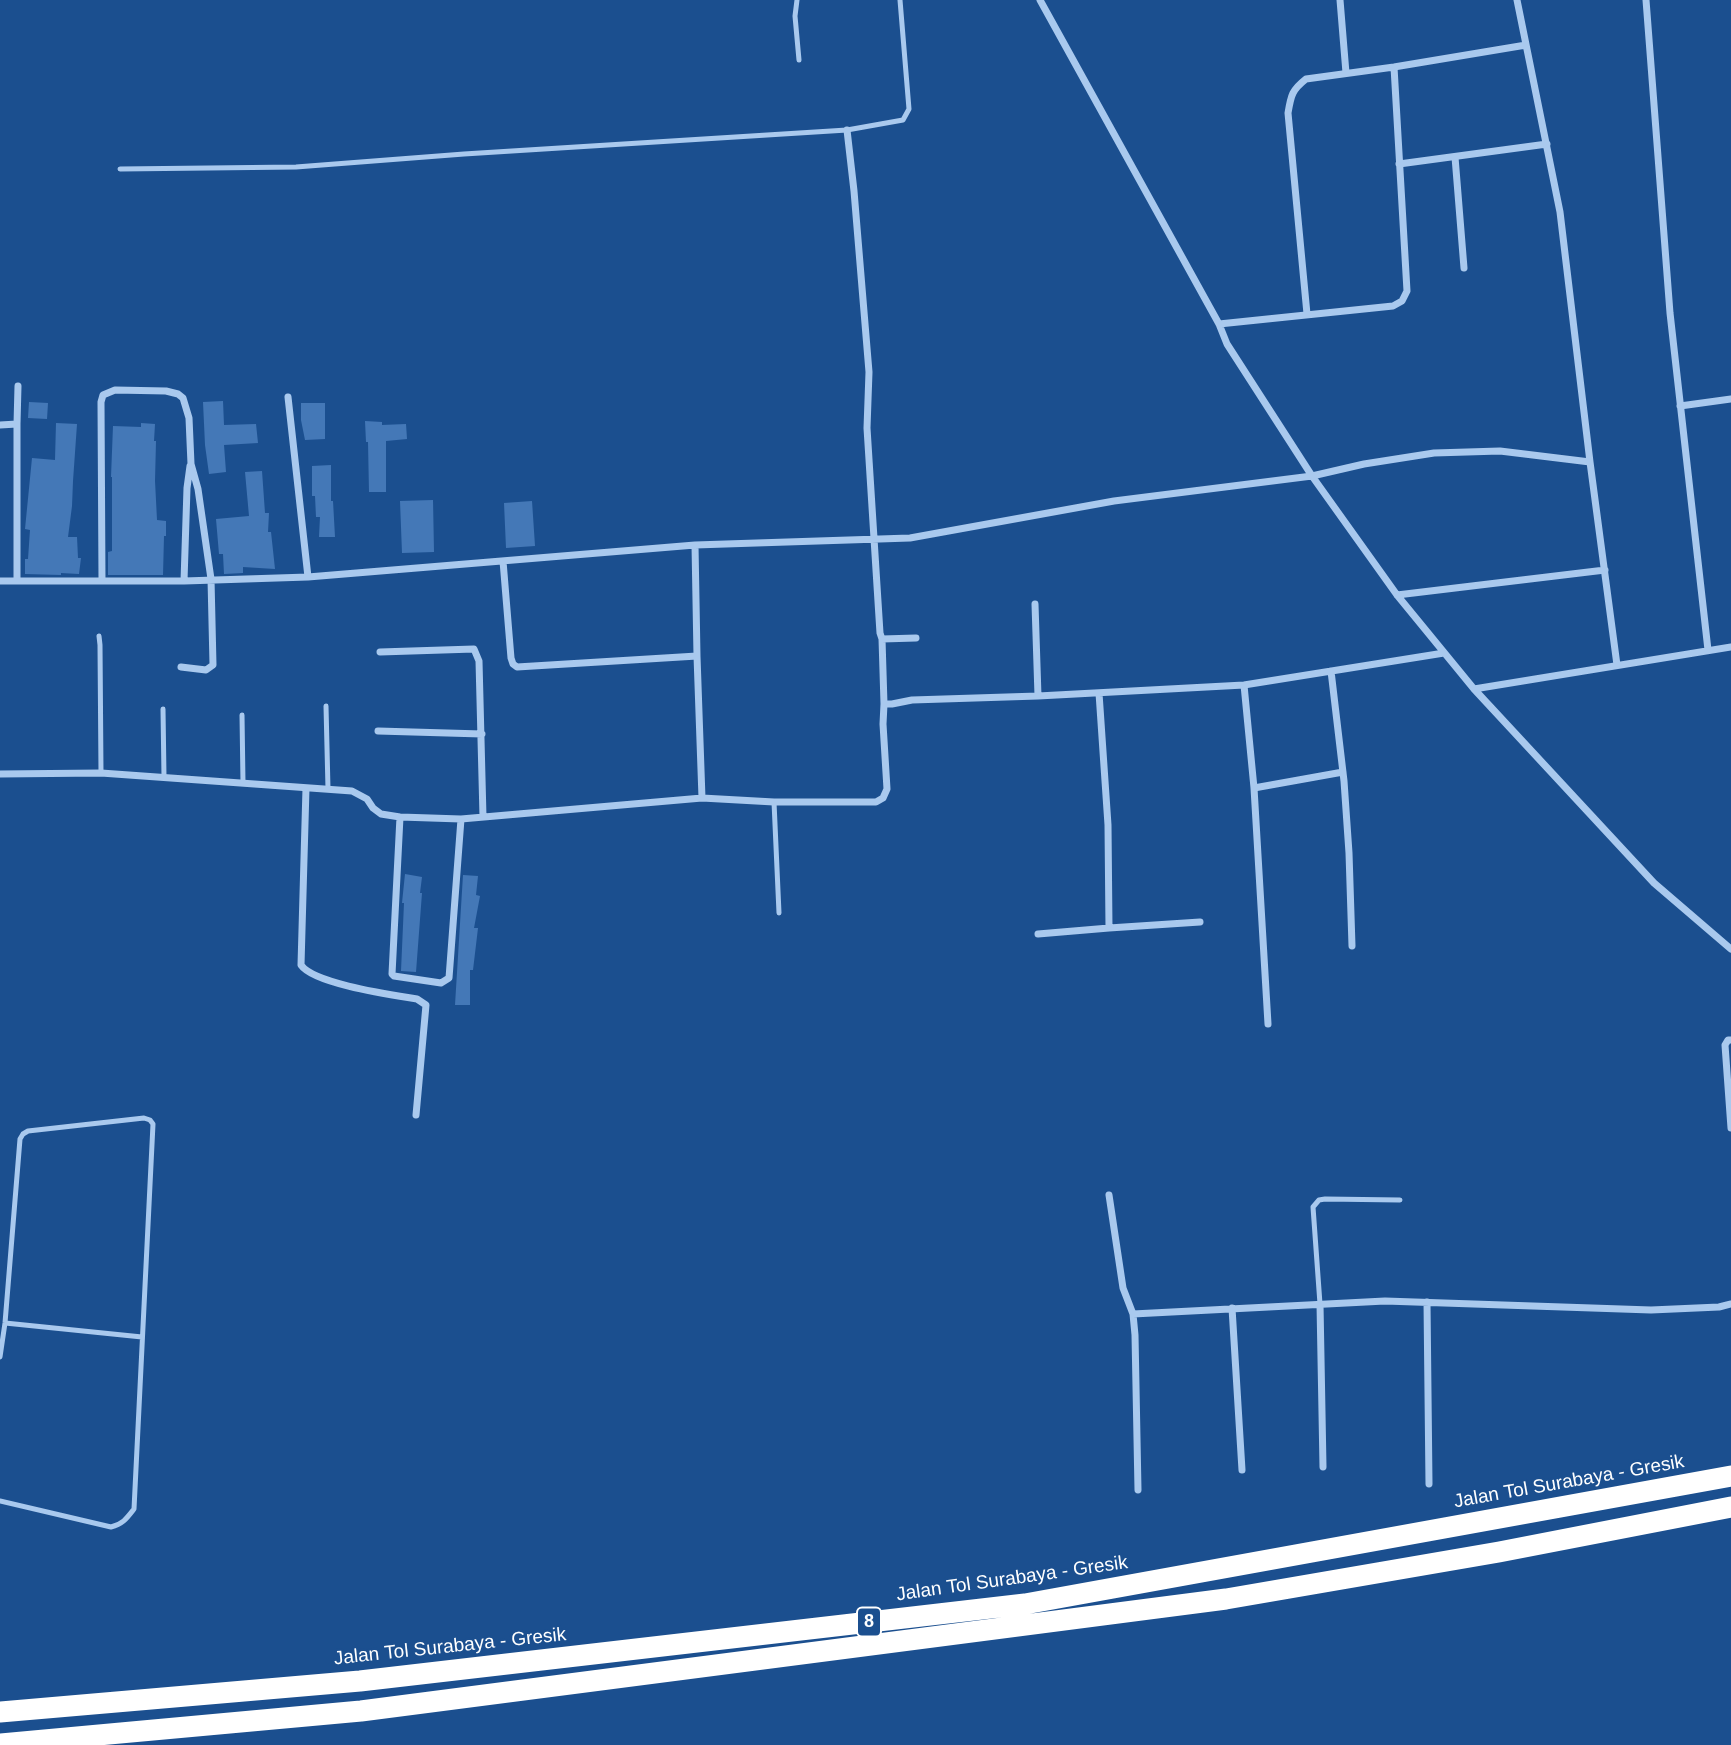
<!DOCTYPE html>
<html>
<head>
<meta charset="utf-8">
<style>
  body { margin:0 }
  canvas { display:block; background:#1b4f8f }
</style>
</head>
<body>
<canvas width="1731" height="1745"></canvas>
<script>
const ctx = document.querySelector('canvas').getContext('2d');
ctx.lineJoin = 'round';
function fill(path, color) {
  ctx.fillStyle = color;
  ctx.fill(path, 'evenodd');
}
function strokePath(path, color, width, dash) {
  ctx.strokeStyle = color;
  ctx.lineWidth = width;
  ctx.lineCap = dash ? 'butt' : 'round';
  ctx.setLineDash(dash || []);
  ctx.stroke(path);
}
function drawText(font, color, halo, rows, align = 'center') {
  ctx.font = font + ' Helvetica,sans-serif';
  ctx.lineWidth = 5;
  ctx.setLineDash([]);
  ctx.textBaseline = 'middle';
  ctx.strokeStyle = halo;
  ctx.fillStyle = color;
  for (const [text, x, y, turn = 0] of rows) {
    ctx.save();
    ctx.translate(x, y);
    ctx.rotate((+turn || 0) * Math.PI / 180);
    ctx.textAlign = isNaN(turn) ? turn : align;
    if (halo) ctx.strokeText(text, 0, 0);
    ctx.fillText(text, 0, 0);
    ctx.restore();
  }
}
const building = new Path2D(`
  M223,401L224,425L256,424L258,443L224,445L226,472L209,474L205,445L203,402Z
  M29,402L48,403L47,419L28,418Z
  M301,403H325V439L305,440L301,420Z
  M365,421L382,422V425L406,424L407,439L386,441V492H369L368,442H366Z
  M56,423L77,424L73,481L72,506L68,537H77L78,558H81L79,574L61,573V575L25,574V559H28L30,530L25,529L32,458L55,460Z
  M141,423L155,424L154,441H156L155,481L157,520L166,521V536H164L163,575H108V552L112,551V477H111L113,426L141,427Z
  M331,465V501H333L335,537H319L320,517H316L315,496H312V466Z
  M262,471L265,513H269L268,532H271L275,569L243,567V573L224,574L223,554H219L216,519L249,516L245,472Z
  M433,500L434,552L402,553L400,501Z
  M532,501L535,546L506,548L504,503Z
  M405,874L422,877L420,893H422L416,972L401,971L404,903H402Z
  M463,875L478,876L476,895L480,896L474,928H478L473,970H470V1005H455Z`);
const lane = new Path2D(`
  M797,0L795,16L799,60
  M120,169L296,167L464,154L847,130L903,120L909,109L900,0
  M99,636L100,645L101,773
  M326,706L328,789
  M163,709L164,777
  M242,715L243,783
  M774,802L779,913
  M1320,1304L1313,1207L1319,1200L1325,1199L1400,1200
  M5,1323L142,1337
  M0,1357L5,1323L20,1139L23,1134L28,1131L144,1118L150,1120L153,1124L134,1509C127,1518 123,1524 111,1527L0,1501`);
const street = new Path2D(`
  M1040,0L1219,324L1227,344L1312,476L1397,595L1474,689L1654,883L1731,949
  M1340,0L1346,73
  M1517,0L1560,212L1590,462L1617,665
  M1646,0L1670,313L1708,650
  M847,130L854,191L869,372L867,428L880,633L882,639L916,638
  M1455,157L1464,268
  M1399,164L1547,144
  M1307,314L1288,113C1291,95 1292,90 1306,79L1394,67L1526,45
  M1219,324L1393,306L1402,301L1407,291L1394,67
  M288,397L308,577
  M1680,406L1731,399
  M0,425L17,424L18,386
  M695,545L697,656
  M503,561L511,658L513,664L517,667L697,656L702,798
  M0,581H184L308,577L695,545L910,538L1114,501L1312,476L1364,464L1434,453L1500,451L1590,462
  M17,581V424
  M102,581L101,402L103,395L115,390L166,391L178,394L183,398L189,418L191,464L198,489L211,579L213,665L206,670L181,667
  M184,581L187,488L190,466
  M1397,595L1605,570
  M1035,604L1038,696
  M882,639L884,704
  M380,652L474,649L479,661L483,817
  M1331,671L1344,781L1349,853L1352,946
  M1244,685L1254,788L1268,1024
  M1474,689L1731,647
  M1099,693L1108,825L1109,928L1200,922
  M378,731L482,734
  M0,774L101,773L352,791L367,799L373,808L381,814L400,817L461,819
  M306,788L301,965C314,984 393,995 417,999L426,1005L416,1115
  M1254,788L1343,772
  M400,817L392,974L394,976L441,983L449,978L461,819L702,798L774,802H876L883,798L887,789L883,724L884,704H892L912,700L1038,696L1244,685L1444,653
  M1038,934L1109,928
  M1731,1040H1728L1725,1045L1731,1128
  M1109,1195L1123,1288L1133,1314
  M1427,1302L1429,1484
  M1320,1304L1323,1467
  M1232,1308L1242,1470
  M1138,1490L1135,1335L1133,1314L1385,1301L1651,1310L1719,1307L1731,1304`);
const highway = new Path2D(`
  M0,1712L360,1681L1025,1604L1731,1476
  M0,1744L361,1711L1226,1599L1499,1552L1731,1507`);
const shields = [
  [869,1622,24]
];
const shieldNames = [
  ["8",869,1622]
];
const streetNames = [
  ["Jalan Tol Surabaya - Gresik",1569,1482,-10],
  ["Jalan Tol Surabaya - Gresik",1012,1579,-8],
  ["Jalan Tol Surabaya - Gresik",450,1647,-6]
];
fill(building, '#4478b7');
strokePath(lane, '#a9c9ee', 5);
strokePath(street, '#a9c9ee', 7);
strokePath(highway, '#fff', 21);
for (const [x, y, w] of shields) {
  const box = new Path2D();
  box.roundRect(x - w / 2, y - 14.5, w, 29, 5);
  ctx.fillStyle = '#1b4f8f';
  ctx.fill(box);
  strokePath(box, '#fff', 2);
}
drawText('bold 18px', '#fff', null, shieldNames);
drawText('19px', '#fff', '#1b4f8f', streetNames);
</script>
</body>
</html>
